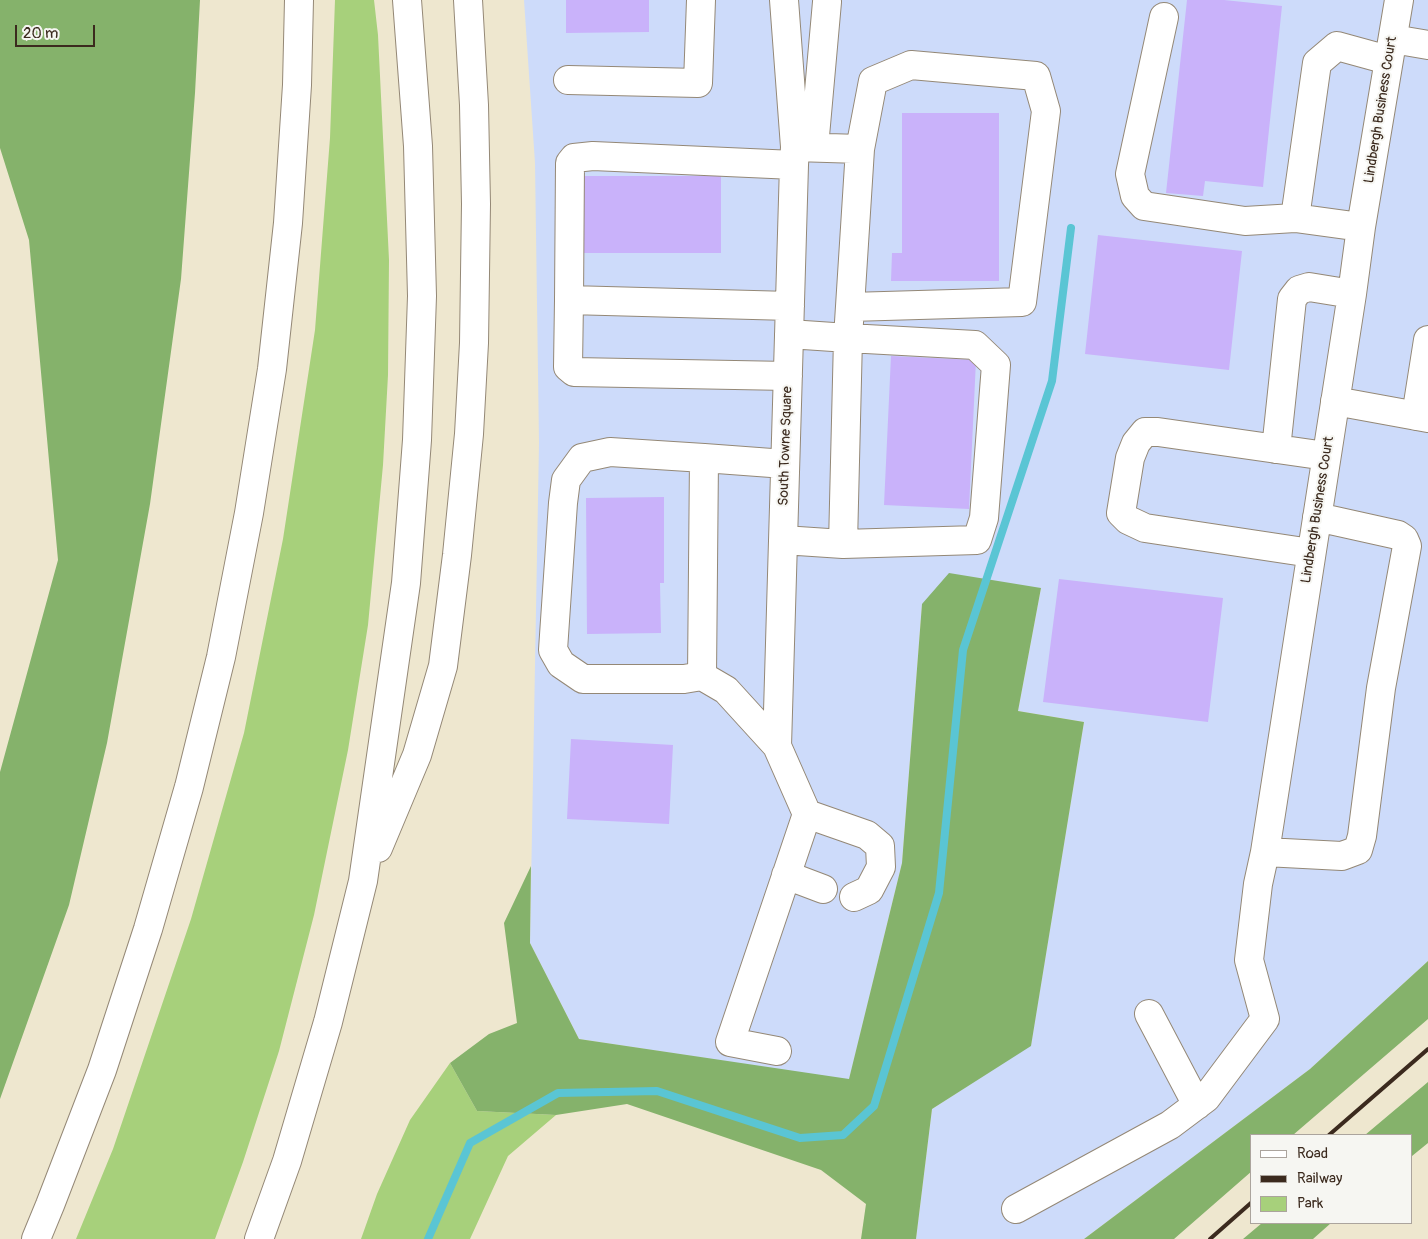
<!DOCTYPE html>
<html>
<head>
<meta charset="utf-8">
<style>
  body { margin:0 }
  #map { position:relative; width:1428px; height:1239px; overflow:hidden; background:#eee7cf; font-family:Pangolin,sans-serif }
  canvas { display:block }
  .legend { position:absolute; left:1250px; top:1134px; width:162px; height:90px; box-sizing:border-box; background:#f6f6f2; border:1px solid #aba49d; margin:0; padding:6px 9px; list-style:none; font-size:15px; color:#3b2a1e }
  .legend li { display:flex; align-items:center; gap:10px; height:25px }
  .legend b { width:25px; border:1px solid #aba49d }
  .scale { position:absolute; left:15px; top:25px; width:80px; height:22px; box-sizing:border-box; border:2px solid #3b2a1e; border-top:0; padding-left:6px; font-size:15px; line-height:18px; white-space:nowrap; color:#3b2a1e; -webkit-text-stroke:4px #f6f6f2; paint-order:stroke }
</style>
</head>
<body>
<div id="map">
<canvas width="1428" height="1239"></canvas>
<ul class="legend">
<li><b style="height:6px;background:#fff"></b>Road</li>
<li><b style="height:6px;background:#3b2a1e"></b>Railway</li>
<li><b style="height:14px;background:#a7d07b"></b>Park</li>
</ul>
<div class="scale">20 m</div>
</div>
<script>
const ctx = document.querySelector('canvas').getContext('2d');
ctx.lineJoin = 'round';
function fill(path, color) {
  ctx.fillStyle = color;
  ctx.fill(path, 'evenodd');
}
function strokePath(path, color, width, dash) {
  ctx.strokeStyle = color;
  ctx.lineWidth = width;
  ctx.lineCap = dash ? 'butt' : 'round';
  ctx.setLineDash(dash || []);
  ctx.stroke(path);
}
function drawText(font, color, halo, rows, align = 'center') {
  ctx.font = font + ' Pangolin,sans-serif';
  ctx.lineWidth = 4;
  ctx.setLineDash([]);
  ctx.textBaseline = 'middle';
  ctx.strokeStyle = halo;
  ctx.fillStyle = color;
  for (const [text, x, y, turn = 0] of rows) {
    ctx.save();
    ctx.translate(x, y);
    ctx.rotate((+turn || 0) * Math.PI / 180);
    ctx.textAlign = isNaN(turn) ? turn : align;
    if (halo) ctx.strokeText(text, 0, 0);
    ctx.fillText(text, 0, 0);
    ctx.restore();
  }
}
const built = new Path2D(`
  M524,0H1428V961L1310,1069L1084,1239H916L932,1109L1031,1045L1084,722L1018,711L1041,588L922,604L902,863L849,1080L579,1039L530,943L539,443L535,163Z`);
const green = new Path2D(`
  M335,0H374L378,35L389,260L388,375L383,465L368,625L348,750L314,915L279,1051L243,1162L215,1239H76L113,1149L191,919L244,733L283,539L315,330L330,138Z
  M450,1063L477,1111L556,1115L508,1156L470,1239H361L377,1194L410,1120Z`);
const forest = new Path2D(`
  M0,0H200L195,93L181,279L150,504L107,743L69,905L0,1099V772L58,560L29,240L0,148Z
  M949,573L1041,588L1018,711L1084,722L1031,1046L932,1109L916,1239H861L866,1204L821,1170L627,1104L556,1115L477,1111L450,1063L489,1034L517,1023L504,923L531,866L530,943L579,1039L849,1079L902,863L922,604Z
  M1428,961V1019L1293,1135H1252V1171L1174,1239H1084L1310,1069Z
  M1428,1082V1143L1412,1156V1135H1365Z
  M1262,1223H1331L1313,1239H1243Z`);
const stream = new Path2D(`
  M428,1239L470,1143L558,1093L657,1091L800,1138L843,1135L874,1106L939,893L963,650L1052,381L1071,228`);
const building = new Path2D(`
  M566,0H649V32L566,33Z
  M1187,0H1224L1282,6L1263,187L1205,181L1203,196L1166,193Z
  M902,113H999V281H891L892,253H902Z
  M584,176H721V253H584Z
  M1098,235L1242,251L1229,370L1085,354Z
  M891,356L976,360L969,509L884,505Z
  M664,497V583H660L661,633L587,634L586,498Z
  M1059,579L1223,598L1208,722L1043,702Z
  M571,739L673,745L669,824L567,819Z`);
const minor = new Path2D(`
  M1164,17L1130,174L1135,196L1144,206L1245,221L1295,218
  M1393,39L1428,45
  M568,80L698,83L701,0
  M795,147L860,149L848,338L975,345L996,365L984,518L977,540L843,544
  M814,147L827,2
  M1361,227L1295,218L1317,63L1337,46L1388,60
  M569,300L568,367L574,372L788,376
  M790,306L569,300L570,163L574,158L593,156L794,165
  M850,307L1022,302L1046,111L1036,76L911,65L873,81L860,149
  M1335,401L1428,418
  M1416,416L1428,340
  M1276,449L1292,299L1299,290L1309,287L1352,294
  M783,540L843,544L848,338L789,334
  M1311,553L1145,528L1128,520L1121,513L1130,458L1136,443L1145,432H1158L1326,456
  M702,676L684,679H583L561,664L553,650L563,503L566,480L582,458L610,452L704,458
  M777,746L794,165L795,147L784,0
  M807,814L867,835L880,846L881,867L869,890L854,897
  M1265,852L1342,856L1358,850L1362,836L1381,688L1407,546L1404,539L1398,535L1317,517
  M786,875L823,889
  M1149,1014L1197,1105
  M777,1051L730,1042L807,814L777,746L726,690L702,676L704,458L785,464
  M1016,1209L1170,1125L1206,1098L1265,1019L1249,960L1258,884L1265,852L1352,294L1361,227L1399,0`);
const highway = new Path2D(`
  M378,848L417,755L443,666L457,555L469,434L474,343L476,204L474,105L468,0
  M36,1239L50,1205L102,1070L148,929L189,787L221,657L249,513L272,369L288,223L297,85L299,0
  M259,1239L287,1161L328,1022L363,881L406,583L417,440L422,296L418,146L407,0`);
const rail = new Path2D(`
  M1329,1135L1428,1049
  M1210,1239L1252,1202`);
const streetNames = [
  ["Lindbergh Business Court",1381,110,-81],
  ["South Towne Square",786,446,-88],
  ["Lindbergh Business Court",1318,510,-81]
];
fill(built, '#cddbfa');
fill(green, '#a7d07b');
fill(forest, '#85b26b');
strokePath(stream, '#5ac5d4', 8);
fill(building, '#c9b2fa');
strokePath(minor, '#948876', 30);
strokePath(highway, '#948876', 30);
strokePath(minor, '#fff', 28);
strokePath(highway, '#fff', 28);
strokePath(rail, '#3b2a1e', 4);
drawText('14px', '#3b2a1e', '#f6f6f2', streetNames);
</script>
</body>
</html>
